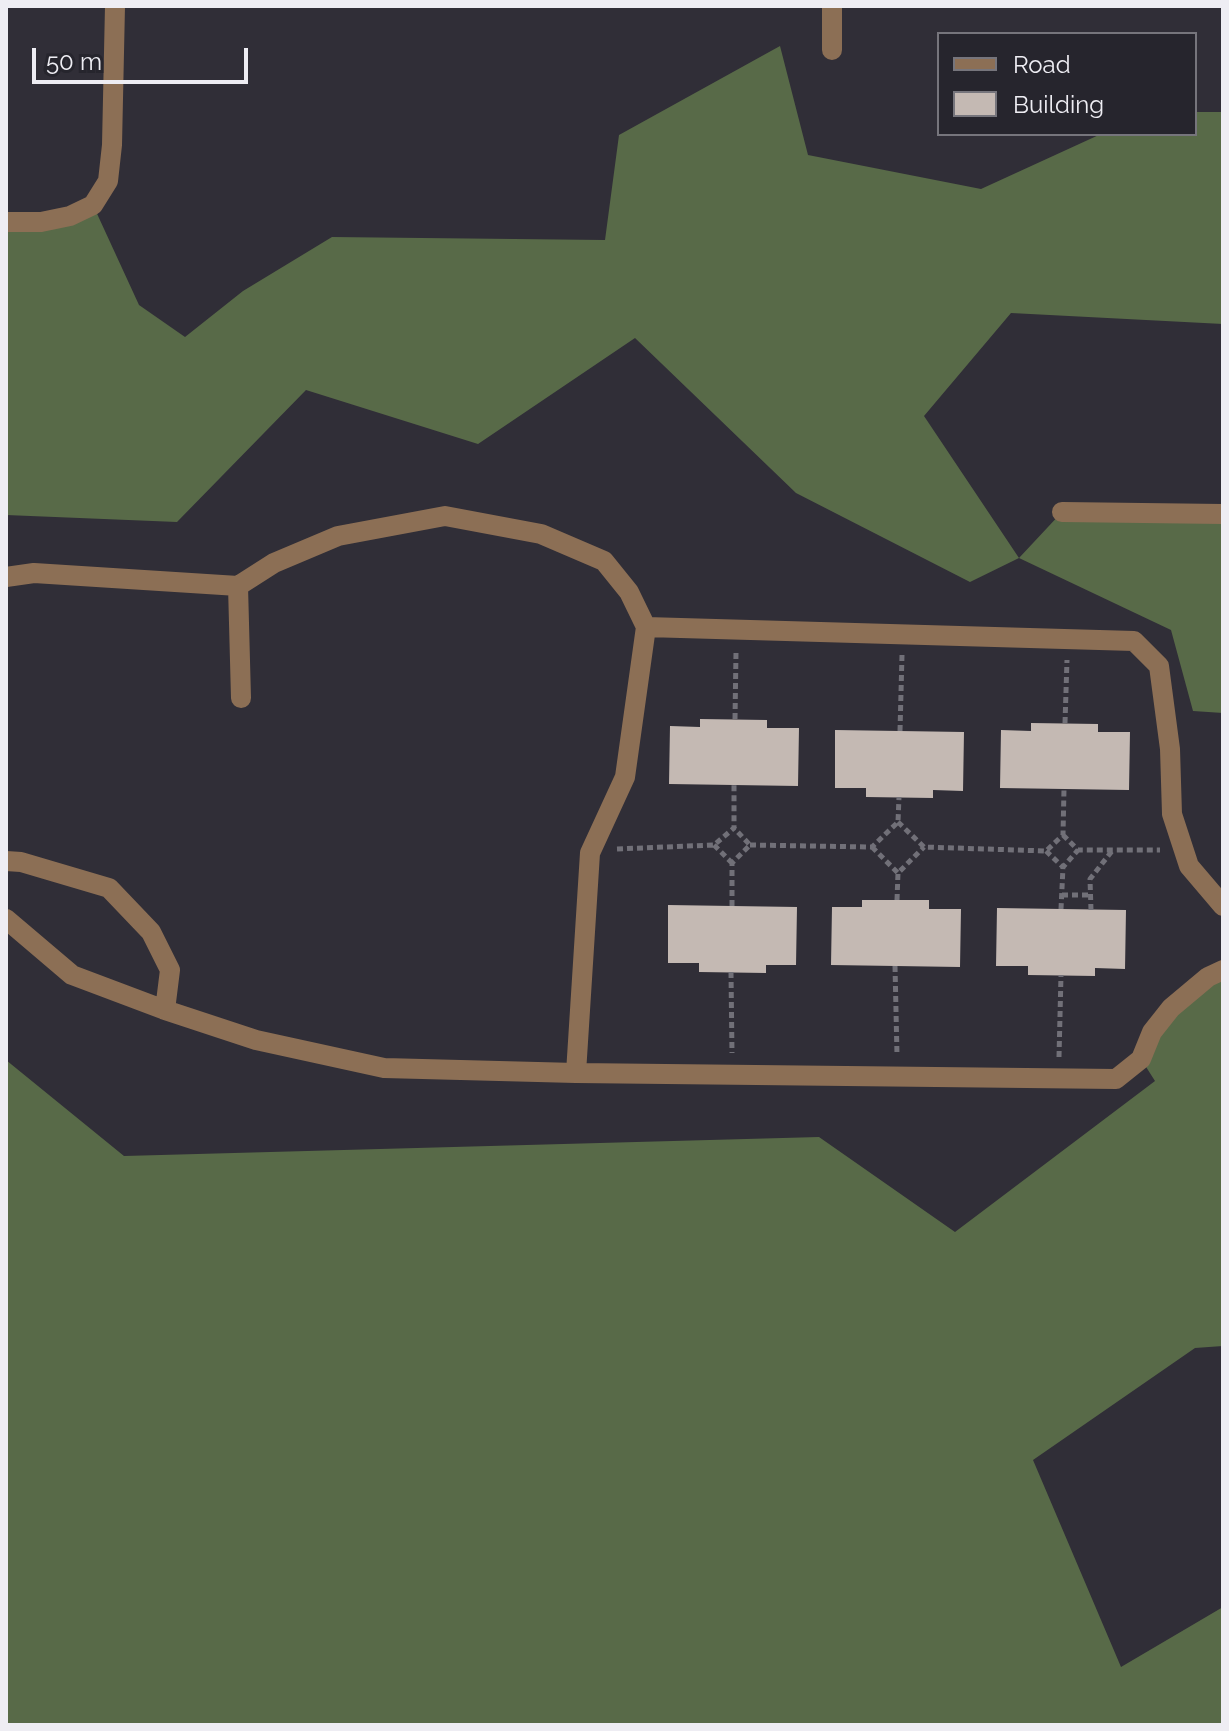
<!DOCTYPE html>
<html>
<head>
<meta charset="utf-8">
<style>
  body { margin:0 }
  #map { position:relative; width:1229px; height:1731px; overflow:hidden; background:#302e37; font-family:Raleway,sans-serif }
  canvas { display:block }
  .frame { position:absolute; inset:0; border:8px solid #eeedf3; pointer-events:none }
  .legend { position:absolute; left:937px; top:32px; width:260px; height:104px; box-sizing:border-box; background:#26252d; border:2px solid #76757c; margin:0; padding:10px 14px; list-style:none; font-size:24px; color:#eeedf3 }
  .legend li { display:flex; align-items:center; gap:16px; height:40px }
  .legend b { width:40px; border:2px solid #76757c }
  .scale { position:absolute; left:32px; top:48px; width:216px; height:36px; box-sizing:border-box; border:4px solid #eeedf3; border-top:0; padding-left:10px; font-size:24px; line-height:28px; white-space:nowrap; color:#eeedf3; -webkit-text-stroke:6px #26252d; paint-order:stroke }
</style>
</head>
<body>
<div id="map">
<canvas width="1229" height="1731"></canvas>
<div class="frame"></div>
<ul class="legend">
<li><b style="height:10px;background:#8c6f55"></b>Road</li>
<li><b style="height:22px;background:#c4b9b3"></b>Building</li>
</ul>
<div class="scale">50 m</div>
</div>
<script>
const ctx = document.querySelector('canvas').getContext('2d');
ctx.lineJoin = 'round';
function fill(path, color) {
  ctx.fillStyle = color;
  ctx.fill(path, 'evenodd');
}
function strokePath(path, color, width, dash) {
  ctx.strokeStyle = color;
  ctx.lineWidth = width;
  ctx.lineCap = dash ? 'butt' : 'round';
  ctx.setLineDash(dash || []);
  ctx.stroke(path);
}
const forest = new Path2D(`
  M780,46L808,155L981,189L1101,134H1195V112H1223V324L1011,313L924,416L1019,558L1062,512L1223,514V713L1193,711L1171,630L1019,558L970,582L796,493L635,338L478,444L306,390L177,522L6,515V222L93,205L139,305L185,337L243,291L332,237L605,240L619,135Z
  M1223,970V1346L1195,1348L1033,1460L1121,1667L1223,1607V1725H6V1060L124,1156L819,1137L955,1232L1155,1081L1141,1059L1152,1032Z`);
const building = new Path2D(`
  M700,719L767,720V728H799L798,786L669,784L670,726L700,727Z
  M1031,723L1098,724V732H1130L1129,790L1000,788L1001,730L1031,731Z
  M835,730L964,732L963,791L933,790V798L866,797V788H835Z
  M862,900H929V909H961L960,967L831,965L832,907H862Z
  M668,905L797,907L796,965H766V973L699,972V963H668Z
  M997,908L1126,910L1125,969L1095,968V976L1028,975V966H996Z`);
const path = new Path2D(`
  M735,719L736,652
  M1065,723L1067,660
  M900,731L902,655
  M898,822L924,847L1046,851L1063,835L1064,789
  M1063,835L1078,850H1160
  M714,845L732,863
  M750,845L872,847L898,822L899,797
  M872,847L898,873
  M617,849L714,845L734,828V785
  M1046,851L1063,867
  M1062,895H1090
  M897,900L898,873L924,847
  M732,906V863L750,845L734,828
  M1061,909L1063,867L1078,850
  M1091,910L1090,879L1112,851
  M895,966L897,1055
  M731,972L732,1053
  M1059,1057L1061,975`);
const minor = new Path2D(`
  M832,6V50
  M6,222H41L70,216L93,205L108,181L112,145L115,6
  M1062,512L1223,514
  M6,577L34,573L238,586L274,563L338,536L445,516L541,534L604,561L629,592L646,627L625,777L590,853L576,1073
  M238,586L241,698
  M646,627L1134,641L1159,666L1170,749L1172,814L1189,866L1223,906
  M6,861L21,862L109,888L151,932L170,970L165,1010
  M6,919L72,975L165,1010L256,1040L384,1068L576,1073L1116,1079L1141,1059L1152,1032L1171,1008L1208,977L1223,970`);
fill(forest, '#586a48');
fill(building, '#c4b9b3');
strokePath(path, '#717078', 5, [6, 4]);
strokePath(minor, '#8c6f55', 20);
</script>
</body>
</html>
